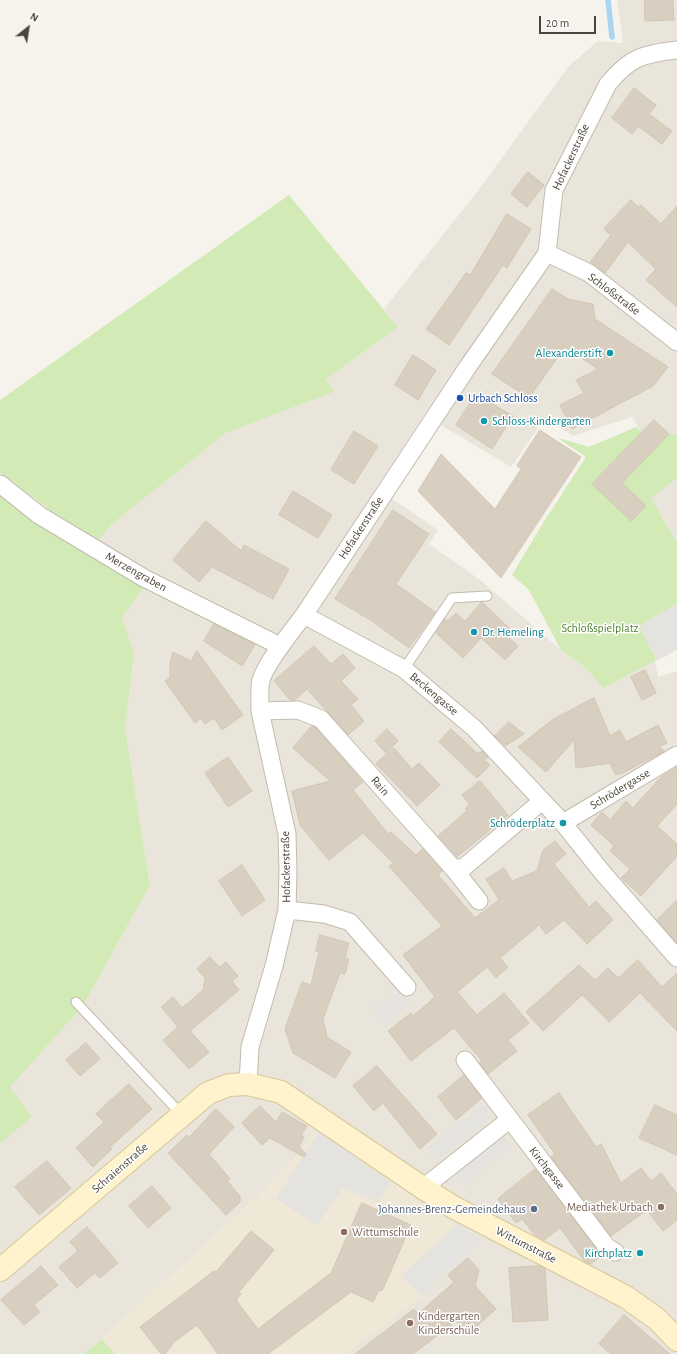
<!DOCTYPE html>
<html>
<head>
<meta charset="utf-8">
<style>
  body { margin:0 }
  #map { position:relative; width:677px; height:1354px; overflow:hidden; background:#f6f3ec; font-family:"Alegreya Sans",sans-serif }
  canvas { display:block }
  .north { position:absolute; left:8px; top:8px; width:40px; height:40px; -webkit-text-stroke:3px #fff; paint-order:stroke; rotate:30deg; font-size:11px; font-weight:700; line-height:16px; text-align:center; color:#4b4439 }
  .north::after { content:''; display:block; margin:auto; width:14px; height:18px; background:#4b4439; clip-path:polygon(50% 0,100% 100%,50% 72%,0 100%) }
  .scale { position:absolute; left:539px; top:16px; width:57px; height:18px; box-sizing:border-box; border:2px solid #4b4439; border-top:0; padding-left:5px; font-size:12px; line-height:14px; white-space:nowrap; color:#4b4439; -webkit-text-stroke:3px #fff; paint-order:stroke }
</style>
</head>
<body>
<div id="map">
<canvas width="677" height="1354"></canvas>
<div class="north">N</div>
<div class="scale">20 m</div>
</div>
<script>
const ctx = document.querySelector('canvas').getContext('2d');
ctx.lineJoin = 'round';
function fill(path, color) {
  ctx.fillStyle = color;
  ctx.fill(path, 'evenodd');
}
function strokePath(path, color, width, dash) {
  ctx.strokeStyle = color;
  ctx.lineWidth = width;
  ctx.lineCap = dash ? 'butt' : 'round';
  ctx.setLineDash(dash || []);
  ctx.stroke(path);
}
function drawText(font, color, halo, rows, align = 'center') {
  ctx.font = font + ' "Alegreya Sans",sans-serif';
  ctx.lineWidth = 3;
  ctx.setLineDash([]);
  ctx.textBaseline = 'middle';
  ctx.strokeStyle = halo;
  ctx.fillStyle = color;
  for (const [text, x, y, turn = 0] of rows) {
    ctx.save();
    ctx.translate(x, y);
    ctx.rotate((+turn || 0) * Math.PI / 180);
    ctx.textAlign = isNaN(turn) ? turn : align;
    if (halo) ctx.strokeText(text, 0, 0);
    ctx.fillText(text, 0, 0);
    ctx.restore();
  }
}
const residential = new Path2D(`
  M617,0H677V543L651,498L631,521L592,483L641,433L632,417L573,436L545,418L511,467L441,425L426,412L376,488L438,530L429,544L479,579L561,650L586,668L603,688L655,661L658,677L677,671V1354H344L421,1296L482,1240L427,1209L320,1124L298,1155L264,1191L102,1339L83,1354H0V1144L32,1117L9,1087L83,1006L150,885L125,729L134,653L122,617L153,574L99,540L111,525L226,433L334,392L326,379L398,327L384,309L477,192L569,66L598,41L623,43Z`);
const education = new Path2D(`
  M320,1124L427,1209L482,1240L421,1296L344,1354H115L102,1339L264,1191L298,1155Z`);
const green = new Path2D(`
  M289,195L398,327L326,379L334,392L226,433L111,525L99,540L51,511L0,473V400Z
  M636,427L642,433L592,483L631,521L646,506L622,483L669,434L677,435V478L651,498L677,543V604L639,626L657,660L603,688L586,668L561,650L529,590L512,575L543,523L586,457L559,439V438L589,447Z
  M0,488L146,585L122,617L134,653L125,729L150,885L83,1006L10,1087L32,1117L0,1144Z
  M102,1339L115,1354H83Z`);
const parking = new Path2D(`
  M677,604V650L657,660L639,626Z
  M400,992L410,1005L384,1024L372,1010Z
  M483,1105L492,1117L437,1160L427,1148Z
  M319,1131L390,1182L378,1202L343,1188L317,1225L276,1199Z
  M500,1134L511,1146L466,1185L455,1172Z
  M457,1224L482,1240L421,1296L401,1276Z`);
const stream = new Path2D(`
  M608,0L612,37`);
const building = new Path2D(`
  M645,0H673L674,20L645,21Z
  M634,88L656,105L649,114L672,131L662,144L638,126L632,134L612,118Z
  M528,172L544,185L527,207L511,194Z
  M631,200L638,207L641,205L661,224L677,206V307L646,280L656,269L628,242L605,273L590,262L611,235L604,229Z
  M507,214L531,229L507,268L503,265L449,345L426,329L466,273L470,275Z
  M552,289L568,299L593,304L595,319L668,367L653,386L572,429L560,405L584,393L576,380L598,369L565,347L529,398L492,374Z
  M413,355L436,370L418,400L395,385Z
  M476,394L513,416L492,449L456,425Z
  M654,420L669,434L622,483L646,506L631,521L592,484Z
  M540,430L581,457L501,578L418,491L441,454L495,509L521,469L517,466Z
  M354,431L378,446L354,484L331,470Z
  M293,491L332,515L318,538L279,515Z
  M393,510L429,534L396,584L435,612L409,648L372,621L335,599Z
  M206,521L241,551L244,545L289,569L273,599L212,567L199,582L173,560Z
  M482,602L512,631L507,636L518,646L505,660L481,638L463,658L436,633L445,619L448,621L456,613L465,621Z
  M214,624L255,645L242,666L204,641Z
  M314,646L331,664L343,654L355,668L341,681L358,699L351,705L364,721L348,735L307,689L295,700H290L274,681Z
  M197,651L243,715L222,730L214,718L205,724L201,718L195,723L165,681L170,678V663L173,652L191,661Z
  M645,670L656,693L642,700L631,677Z
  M594,698L610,736L620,730L626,742L658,725L667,743L659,747L664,751L621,774H615L610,763L576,768L574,740L546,772L518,747L552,720Z
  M509,722L524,734L505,746L495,736Z
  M312,726L315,727L363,782L353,790L388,834L391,832L416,855L423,849L442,871L438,875L475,918L499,900L486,879L504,868L512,881L537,871L543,850L555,841L566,854L554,864L589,907L596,901L613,920L587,944L564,920L546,934L539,925L500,958L508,967L496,978L487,967L457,992L477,1015L504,993L529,1023L508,1040L517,1051L488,1074L479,1063L482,1061L454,1028L411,1061L388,1031L411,1013L413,1016L435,997L403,955L442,926L389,866L393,863L363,833L329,860L300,825L292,791L330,781L293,748Z
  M387,729L398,741L386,753L375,741Z
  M451,729L478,754L482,751L488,757L484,760L490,765L477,778L439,742Z
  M394,748L412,769L419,763L440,785L417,806L376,764Z
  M228,757L252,791L228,807L205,773Z
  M677,767V804L657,826L677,844V856L641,896L621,878L630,869L610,851L614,846L591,825L602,812L610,820L626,801L633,808L662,776Z
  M480,781L508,815L457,857L438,836L467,811L465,809L470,805L462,795Z
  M242,865L265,900L242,916L219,881Z
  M677,900V943L657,920Z
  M320,935L349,943L345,958L349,959L345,974L340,973L323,1019L327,1037L351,1052L335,1078L293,1053L285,1029L302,982L311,985L319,952L316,951Z
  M210,957L220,967L226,962L238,976L232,981L239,990L190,1031L209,1052L189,1069L163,1040L178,1027L161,1007L173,997L182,1008L203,990L205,978L197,969Z
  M638,960L662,987L677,973V1031L640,993L609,1022L582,995L543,1031L526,1012L579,965L595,980L608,968L618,978Z
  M86,1043L100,1059L80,1076L66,1060Z
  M377,1066L437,1134L420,1149L383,1103L374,1111L353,1086Z
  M464,1075L482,1098L456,1120L438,1097Z
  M129,1084L152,1109L110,1147L112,1149L93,1167L76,1148L104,1122L96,1114Z
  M559,1093L596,1147L601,1144L621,1183L641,1168L651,1181L661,1173L677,1194V1220L663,1231L647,1210L611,1236L551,1157L555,1154L528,1115Z
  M655,1105L677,1115V1155L639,1138Z
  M260,1106L276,1122L282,1112L307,1126L301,1135L304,1137L299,1146L306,1154L304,1157L270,1138L262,1145L242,1123Z
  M216,1109L234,1127L209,1154L230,1179L227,1181L240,1196V1202L226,1215L168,1153L187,1135L189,1137Z
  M47,1161L71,1188L39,1215L15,1187Z
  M535,1169L602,1256L590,1264L585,1262L560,1228L544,1240L535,1235L522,1219L516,1223L498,1199Z
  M152,1186L171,1208L148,1228L129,1206Z
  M362,1203L411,1225L382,1291L379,1290L373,1302L351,1292L268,1354H218L197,1325L174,1342L165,1354H161L140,1327L214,1271L216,1272L251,1231L274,1250L239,1292L241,1294L236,1300L258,1329L331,1273Z
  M87,1227L118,1263L100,1278L95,1273L77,1288L59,1267L78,1251L70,1242Z
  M468,1258L479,1270L475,1286L496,1309L468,1334L456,1321L413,1354H355L414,1309L418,1314L454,1282L448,1275Z
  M41,1266L58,1285L34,1305L40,1312L24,1325L1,1300Z
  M540,1266L545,1269L548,1320L513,1322L509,1268Z
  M624,1315L670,1354H611L599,1344Z`);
const lane = new Path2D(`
  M404,669L452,598L487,596
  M76,1002L181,1114`);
const street = new Path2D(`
  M547,253L589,273L677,342
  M0,484L39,515L144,578L280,646
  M304,615L404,669L474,728L563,823L602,872L677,958
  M260,711L298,710L321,719L453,868L479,901
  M563,823L677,755
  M453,868H463L542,801
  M287,910L324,914L350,922L407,987
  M465,1060L607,1247L615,1252
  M248,1084L250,1047L274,966L287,910L288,871L287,834L260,711C260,701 259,690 261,680C267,661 292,631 304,615L467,368L547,253L554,190L608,84C630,57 643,54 677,50
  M423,1188L509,1120`);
const secondary = new Path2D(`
  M0,1270L208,1093L229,1085L248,1084L281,1092L423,1188L455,1208L626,1297L657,1319L677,1340`);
const markers = [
  [610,353,4,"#0f9aa8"],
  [460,398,4,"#1a4fb4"],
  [484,421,4,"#0f9aa8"],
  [474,632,4,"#0f9aa8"],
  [563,823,4,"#0f9aa8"],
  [661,1207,4,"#8d6e63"],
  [534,1209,4,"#5c6f8a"],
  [344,1232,4,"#8d6e63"],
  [640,1253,4,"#0f9aa8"],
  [410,1323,4,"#8d6e63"]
];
const streetNames = [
  ["Hofackerstraße",571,157,-65],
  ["Schloßstraße",614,294,37],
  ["Hofackerstraße",361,528,-57],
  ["Merzengraben",136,572,29],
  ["Beckengasse",434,694,40],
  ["Rain",380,786,49],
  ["Schrödergasse",620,789,-31],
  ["Hofackerstraße",286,867,-91],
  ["Schraienstraße",120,1168,-41],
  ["Kirchgasse",547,1168,52],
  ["Wittumstraße",526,1245,27]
];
const cultureNames = [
  ["Alexanderstift",602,353],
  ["Schloss-Kindergarten",492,421,"left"],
  ["Dr. Hemeling",482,632,"left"],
  ["Schröderplatz",555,823],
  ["Kirchplatz",632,1253]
];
const transitNames = [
  ["Urbach Schloss",468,398]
];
const parkNames = [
  ["Schloßspielplatz",600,628]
];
const educationNames = [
  ["Mediathek Urbach",653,1207,"right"],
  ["Wittumschule",352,1232],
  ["Kindergarten",418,1316],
  ["Kinderschüle",418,1330]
];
const serviceNames = [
  ["Johannes-Brenz-Gemeindehaus",526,1209]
];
fill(residential, '#eae5da');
fill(education, '#efe8d6');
fill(green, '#d2eab5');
fill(parking, '#e5e3e0');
strokePath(stream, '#a9d4f2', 5.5);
fill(building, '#d8cfc1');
strokePath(building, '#d3c7b4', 1);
strokePath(lane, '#c2bbae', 11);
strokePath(street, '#c2bbae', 19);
strokePath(secondary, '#d6c79b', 24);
strokePath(lane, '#fff', 9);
strokePath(street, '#fff', 17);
strokePath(secondary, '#fff3cd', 22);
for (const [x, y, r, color] of markers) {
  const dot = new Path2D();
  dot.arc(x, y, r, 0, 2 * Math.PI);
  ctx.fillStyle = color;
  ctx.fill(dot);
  strokePath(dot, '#fff', 1.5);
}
drawText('12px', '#4b4439', '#fff', streetNames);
drawText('12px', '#0d838f', '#fff', cultureNames, 'right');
drawText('12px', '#164399', '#fff', transitNames, 'left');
drawText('12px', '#4a7f2a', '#fff', parkNames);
drawText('12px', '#785e54', '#fff', educationNames, 'left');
drawText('12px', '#4e5e75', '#fff', serviceNames, 'right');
</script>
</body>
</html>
